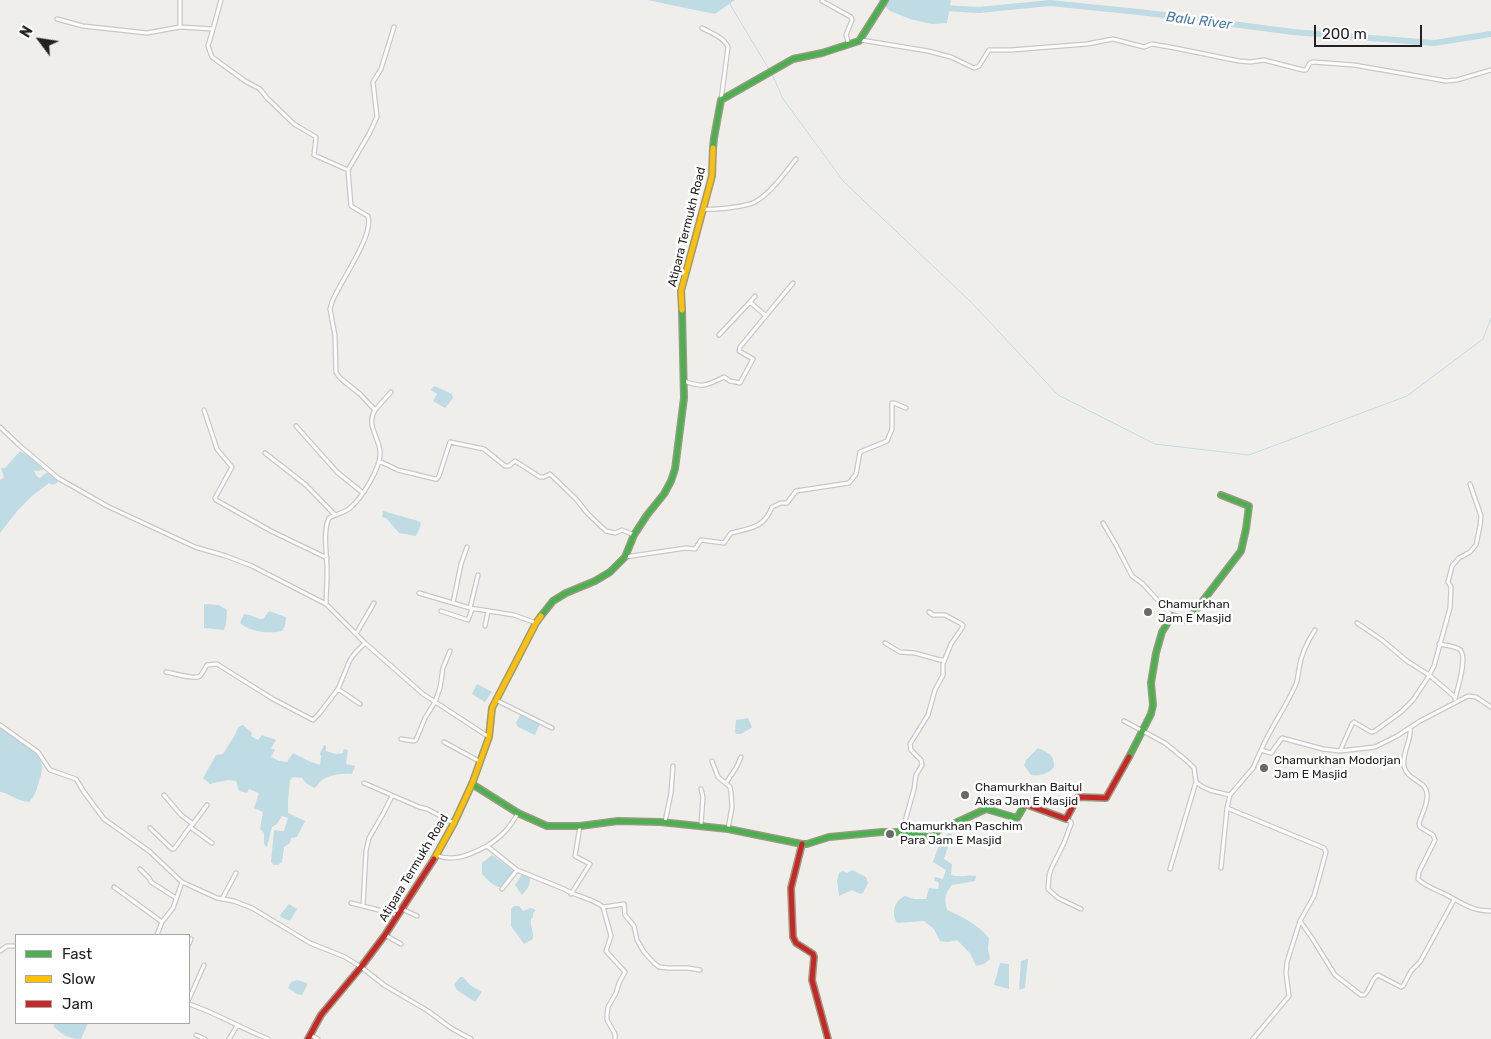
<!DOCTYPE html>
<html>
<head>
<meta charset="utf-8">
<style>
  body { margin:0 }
  #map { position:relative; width:1491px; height:1039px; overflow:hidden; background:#f0eeeb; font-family:Rubik,sans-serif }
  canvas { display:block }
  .legend { position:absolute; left:15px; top:934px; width:175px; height:90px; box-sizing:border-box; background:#fff; border:1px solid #a7a7a7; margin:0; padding:6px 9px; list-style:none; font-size:15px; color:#222 }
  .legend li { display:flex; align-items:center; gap:10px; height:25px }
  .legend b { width:25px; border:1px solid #a7a7a7 }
  .north { position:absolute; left:15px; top:15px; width:50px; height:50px; -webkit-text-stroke:4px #fff; paint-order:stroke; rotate:301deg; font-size:14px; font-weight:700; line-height:20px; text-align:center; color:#222 }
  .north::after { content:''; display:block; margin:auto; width:18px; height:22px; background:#222; clip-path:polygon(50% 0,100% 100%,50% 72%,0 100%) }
  .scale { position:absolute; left:1314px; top:25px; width:108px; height:22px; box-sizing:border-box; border:2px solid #222; border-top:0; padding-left:6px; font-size:15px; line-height:18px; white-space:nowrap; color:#222; -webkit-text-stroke:4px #fff; paint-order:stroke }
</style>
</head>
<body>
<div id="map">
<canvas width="1491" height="1039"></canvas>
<ul class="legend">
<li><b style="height:6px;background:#4caf50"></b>Fast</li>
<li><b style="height:6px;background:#ffc107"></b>Slow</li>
<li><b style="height:6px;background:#c62828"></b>Jam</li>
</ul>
<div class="north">N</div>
<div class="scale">200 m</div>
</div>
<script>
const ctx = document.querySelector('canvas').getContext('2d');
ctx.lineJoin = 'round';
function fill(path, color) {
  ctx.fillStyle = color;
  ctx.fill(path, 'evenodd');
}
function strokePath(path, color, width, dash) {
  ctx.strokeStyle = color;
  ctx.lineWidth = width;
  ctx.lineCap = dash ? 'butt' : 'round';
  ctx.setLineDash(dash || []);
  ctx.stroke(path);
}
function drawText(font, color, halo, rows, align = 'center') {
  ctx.font = font + ' Rubik,sans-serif';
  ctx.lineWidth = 5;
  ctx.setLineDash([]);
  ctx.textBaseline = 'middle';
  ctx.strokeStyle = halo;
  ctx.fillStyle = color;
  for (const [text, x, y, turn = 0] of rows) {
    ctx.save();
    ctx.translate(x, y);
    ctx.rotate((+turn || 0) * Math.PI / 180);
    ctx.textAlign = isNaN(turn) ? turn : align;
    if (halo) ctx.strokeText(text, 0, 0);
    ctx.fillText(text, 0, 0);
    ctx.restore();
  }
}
const water = new Path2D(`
  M647,0H735L715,14Z
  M878,0H951L947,23L932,24L910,19L890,11Z
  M435,386L452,394L453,398L445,408L433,401L437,394L431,390L432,388Z
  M20,451C29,456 38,461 43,470L34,471C35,474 37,477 40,478L46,473H50L58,480L57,483L52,485L49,483L32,496L18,510L0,533V480L4,477L1,468H5Z
  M383,511L418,521L421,523L419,530L416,536L399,533L387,519L382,517Z
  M204,604L219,605L227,610L226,624L224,630L204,628Z
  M269,611L286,617L285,626L282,631C269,634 250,632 240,623L244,614L250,615L259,619H263Z
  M477,684L492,692L485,702L472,694Z
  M520,715L540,724L535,735L518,727L516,723Z
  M748,718L752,727L751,728L741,734H736L735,731L736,720Z
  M243,725L252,733L251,736L258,740L262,735C267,738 272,737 276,740L271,748L275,750L271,757L279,761L287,762L293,753L311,762L320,765L321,756L320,754L324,745L326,746V751L336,754L343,753L344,749L348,750L346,764L355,766L352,774C341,773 322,775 317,786L314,788L306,783L302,778L293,777L290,780L288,801V813L305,821L297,837L291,838L290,843L284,847L282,862L278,865H274L271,862L274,831L275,830L281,831H284L288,818L282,816L277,824L272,827L267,847L264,844V833L260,829L263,812L254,808L259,793L249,789L247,793L239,791L236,781L228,780L210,784L203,778L216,755L223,754L235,735L238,727Z
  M0,726C12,735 36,747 41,762C43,768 41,776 39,781C37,789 35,796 29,802C18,802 10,793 0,792Z
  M1038,748C1047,752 1055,755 1054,767C1049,774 1040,776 1031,775L1024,765L1026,760Z
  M949,833L952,834L944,859L952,864L951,875C962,878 967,874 976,876L975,881L952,885C945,893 944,899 947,910C963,917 977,924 989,938L988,949L990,959L984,964L976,966L970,953L957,940L948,942L940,941L934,929L924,921L897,923C891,913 894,901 905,896L914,899H926L929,888L938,889L939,883L934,880L935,877L943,879L946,870L933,862C937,851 940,840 949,833Z
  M492,855L514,871L501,887C493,887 487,879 482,874V863Z
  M852,870L866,877L868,883L863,893L860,894L852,890L839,896L837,881L839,873L843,871L847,873Z
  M522,874L530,877C531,884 527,890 522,895L515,885Z
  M289,904L297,909L290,921L281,917L280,915Z
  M514,906H519L523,911L531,908L536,910L533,913V917L531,919C530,926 534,932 533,939L524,944L511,926V909Z
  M1028,959L1025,988L1019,990L1021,961Z
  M1000,963L1009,964V989L994,985Z
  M460,977H463L470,985L482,992L475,1002L457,990L454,985Z
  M297,980L307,983V985L302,995L297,994L288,988L291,982Z
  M54,1023H88L81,1039C68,1039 63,1035 54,1027Z`);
const stream = new Path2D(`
  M729,0L731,6L770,71
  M772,74L783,99L844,182L971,302L1058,395L1155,444L1249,455L1407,396L1483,339L1491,318`);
const river = new Path2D(`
  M942,8L979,10L1050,3L1148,13L1293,32L1434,43L1491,34`);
const street = new Path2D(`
  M822,1L851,17L852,20L846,35L849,45
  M57,19L83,26L147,33L180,27L213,29L208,46L212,57L245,81L260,89L267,98L294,124L316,137L314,155L348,170L351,206L368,216C374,237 340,281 332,302L330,309L335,336L336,372L340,378L360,394L375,410C366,425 378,435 380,451C382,466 362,498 350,508C344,513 336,514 329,518C322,532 328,560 327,576C327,586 326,595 326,604
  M180,27V0
  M702,28C711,33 724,37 728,47L721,100
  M213,29L221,0
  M861,40L928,51L951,57L974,68L979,66L989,50H1011L1087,44L1113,39L1144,47L1152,44L1175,48L1239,61L1250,62L1264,60L1303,70H1306L1310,63L1313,62L1354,65L1446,81L1457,80L1491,70
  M348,170L369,134L377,117L373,82L381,69L394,27
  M704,209C715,210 745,207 755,202C771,193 784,174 796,159
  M755,296L750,302L766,316
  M719,335L750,302
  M684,381C703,388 706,386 724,377L730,381L740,383L753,359L739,351L740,347L793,283
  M204,410L217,449L232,467L215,498L216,500L271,531L327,558
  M375,410L391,392
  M296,426L337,472L363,493
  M0,427L19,445L58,478L107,506L195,547L226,556L252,566L326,604L365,643L423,694L489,737
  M265,453L306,485L335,515
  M379,461L398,470L435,479H437L439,476L450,442L484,449L505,466H509L515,461L540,477H544L550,474L576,499L588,514L606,531L615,533L622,530L634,535
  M1103,523L1116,545L1132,576L1143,584L1172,616
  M625,557L686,548L695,549L701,540L724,543L731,533C751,528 764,528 772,507L781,503H787L796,491L849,483L856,474L860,452L887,441L892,429V403H894L906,408
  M419,593L470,608L514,615L536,623
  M453,603L461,564L467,547
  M470,608L478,575
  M441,611L468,620L472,609
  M1357,623L1382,640L1407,661L1429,675L1455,697
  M485,626L488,611
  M356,634L374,603
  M885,643L900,652L915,653L940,660H944
  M1439,644C1445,645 1454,646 1459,649C1469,654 1457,690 1455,699
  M166,672C173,673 195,680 200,676C202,674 205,668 207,665L217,664L273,699L313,720L319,714L338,689L350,660L355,653L365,643
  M338,689L360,704
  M496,700L552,728
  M1124,721L1165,743L1187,761L1194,768L1196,782C1206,791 1218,792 1230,795L1227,808L1324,848L1326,852L1314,896L1300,921L1287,962L1286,973L1289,996L1253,1039
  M0,725L38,752L50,770L76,779L84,792L104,819L149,851L182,882L217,898L234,901L252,908L310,943L345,957L361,967L384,985L428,1011L451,1028L471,1039
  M1410,728C1412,741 1402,751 1404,766C1407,781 1426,780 1427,794C1428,806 1421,814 1419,824L1420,827L1433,835L1435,840L1419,872L1418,879C1425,886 1434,889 1443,893C1461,902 1470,911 1491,911
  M401,739L414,741L416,740L425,718L435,702L440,688L443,668L450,651
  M444,742L479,761
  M1261,750C1271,727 1286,707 1296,684C1298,679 1298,674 1299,669C1301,654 1307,642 1315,630
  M1340,751L1352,724L1354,722L1371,732L1375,731L1401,712L1413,700L1427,679L1434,666L1450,608L1451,587L1448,582L1452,566L1459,558L1470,552L1476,545L1480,526L1481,516L1470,484
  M712,761L718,777L730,787L731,792L732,807L728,829
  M364,783L419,807L427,809L454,823
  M726,783L736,768L741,757
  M164,795L181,815L193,824L190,827
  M1230,795L1253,768L1261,750L1271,753L1282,738L1323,749L1340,751L1375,747L1397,736L1420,721L1468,696L1476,697L1491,707
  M392,796L383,814L369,838L366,851L363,906L398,915
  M1066,819L1071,822V824L1064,843L1051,869L1049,876L1048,889L1058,898L1081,909
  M665,822L671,793L673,766
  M193,824L207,805
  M701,825L703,797L701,789
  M150,828L172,849H174L190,827L212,843
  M902,832L914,789L916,775L922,765L921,760L911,750L910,744L928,715L935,690L943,675V664L951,644L962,628L963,625L960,623L945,615H933L929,612
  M487,846C502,836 509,829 518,813
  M436,855C454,863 471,854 487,846L517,870L564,889C577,897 592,898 603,907L611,936L606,951L625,972L619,983L616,993L608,1007L607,1015V1020L615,1034V1039
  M1221,868L1227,808
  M140,869L149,878L151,882L176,898
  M1170,869L1196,782
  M114,887L162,922
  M502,889L517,870
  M571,894L590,864L575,856L580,826
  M222,899L236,873
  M351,903L363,906
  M604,907L624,904L625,915L634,926L637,940L644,952L654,963L659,967L668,968H688L700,970
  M402,909L417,916
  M1300,921L1312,938L1335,975L1361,995H1364C1371,990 1370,980 1378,975L1401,987L1403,986L1411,971L1420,962L1454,900
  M157,935L162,922L173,908L182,882
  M385,935L401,944
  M189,944L191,939
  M0,951L7,946H16
  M189,999L204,965
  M189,1004C216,1013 241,1028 268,1039
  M196,1035L205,1039
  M310,1035L318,1039
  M229,1039L237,1026`);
const fast = new Path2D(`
  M713,148L714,138L721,100L793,59L822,53L859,41L885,0
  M541,616L553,601L566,593L595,581L610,572L625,557L634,535L647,515L664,494L671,481L675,469L684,398L682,310
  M1129,757L1151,714L1153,705L1151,683L1156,653L1162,632L1172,616L1186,620L1189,619L1241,551L1246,529L1249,506L1221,495
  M472,784L518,813L547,826H580L618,821L660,822L728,829L802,844H807L829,837L882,832H902L929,837L934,835L941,827L953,824L986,809L1017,818L1024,806`);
const slow = new Path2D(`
  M682,310L681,291L712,176L713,148
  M434,859L454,823L472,784L489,737L492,708L536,623L541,616`);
const jam = new Path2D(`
  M1024,806L1025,804L1066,819L1078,797L1106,798L1129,757
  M802,844L791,888L793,937L796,943L813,954L814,957L812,980L828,1039
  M308,1039L321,1015L361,967L385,935L434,859`);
const markers = [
  [1148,612,5,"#6a6968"],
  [1264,768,5,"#6a6968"],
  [965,795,5,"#6a6968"],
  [890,834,5,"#6a6968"]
];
const streetNames = [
  ["Atipara Termukh Road",687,227,-76],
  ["Atipara Termukh Road",414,868,-59]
];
const poiNames = [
  ["Chamurkhan",1158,605],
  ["Jam E Masjid",1158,619],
  ["Chamurkhan Modorjan",1274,761],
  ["Jam E Masjid",1274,775],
  ["Chamurkhan Baitul",975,788],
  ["Aksa Jam E Masjid",975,802],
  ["Chamurkhan Paschim",900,827],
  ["Para Jam E Masjid",900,841]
];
const waterNames = [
  ["Balu River",1199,21,7]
];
fill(water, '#bfdbe3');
strokePath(stream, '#bfdbe3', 1);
strokePath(river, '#bfdbe3', 6);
strokePath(street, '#c9c8c7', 5.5);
strokePath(fast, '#999a82', 8);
strokePath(slow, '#999a82', 8);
strokePath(jam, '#999a82', 8);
strokePath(street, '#fdfcfc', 3);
strokePath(fast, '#4caf50', 5);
strokePath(slow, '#ffc107', 5);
strokePath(jam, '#c62828', 5);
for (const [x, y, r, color] of markers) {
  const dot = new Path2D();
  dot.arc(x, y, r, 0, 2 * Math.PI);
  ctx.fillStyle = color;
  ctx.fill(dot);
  strokePath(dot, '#fff', 2);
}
drawText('12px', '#222', '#fff', streetNames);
drawText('12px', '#222', '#fff', poiNames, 'left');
drawText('italic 14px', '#4a7aab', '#fff', waterNames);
</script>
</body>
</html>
